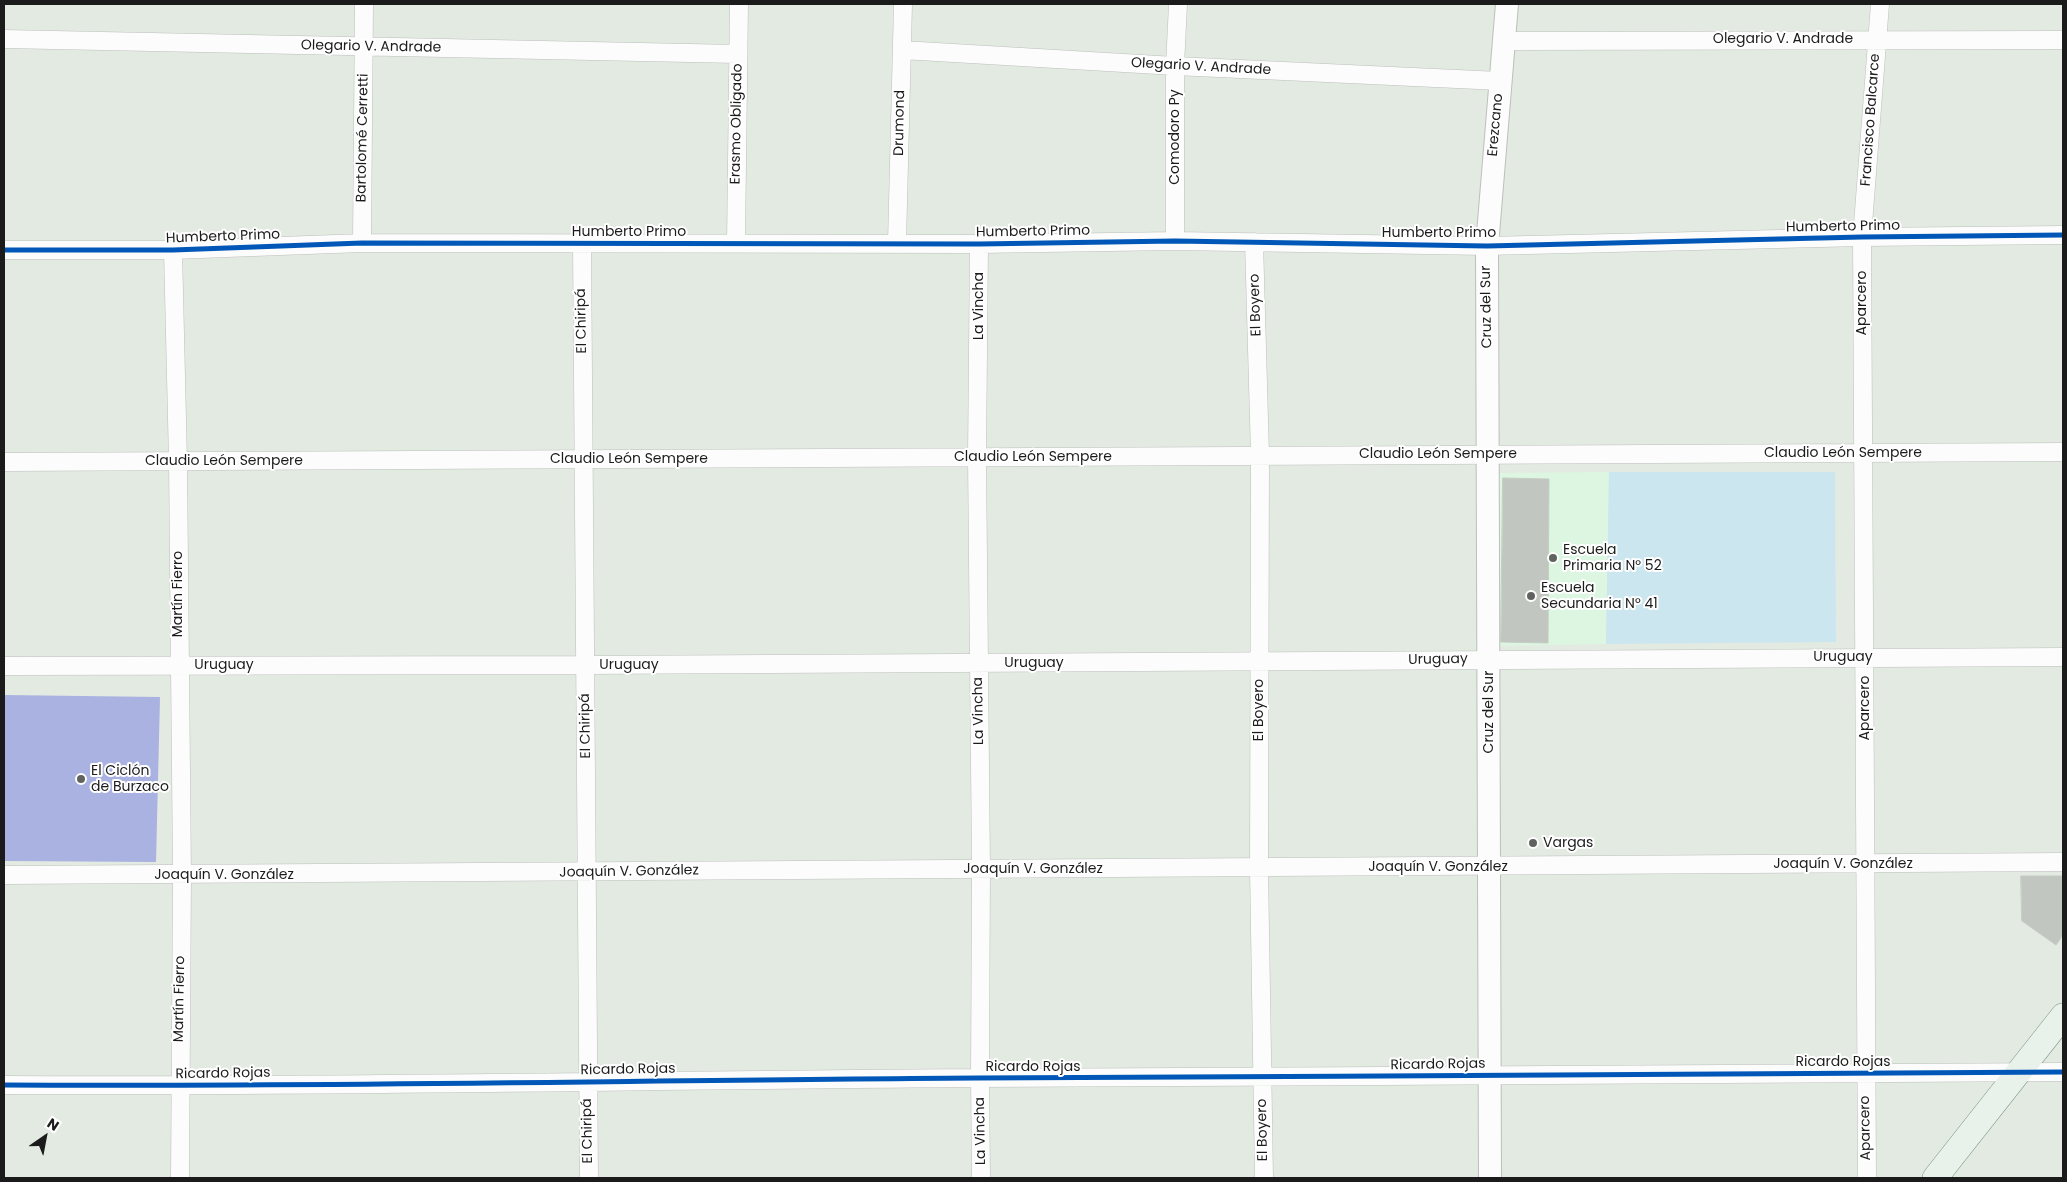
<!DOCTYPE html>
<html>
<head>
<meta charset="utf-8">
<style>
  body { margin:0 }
  #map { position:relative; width:2067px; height:1182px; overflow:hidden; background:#e3eae2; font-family:Poppins,sans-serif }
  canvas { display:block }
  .frame { position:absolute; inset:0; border:5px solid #1b1b1b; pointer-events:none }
  .north { position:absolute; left:20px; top:1112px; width:50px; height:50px; -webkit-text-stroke:4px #fff; paint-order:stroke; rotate:33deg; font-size:14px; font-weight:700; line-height:20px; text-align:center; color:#1b1b1b }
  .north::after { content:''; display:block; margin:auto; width:18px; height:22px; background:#1b1b1b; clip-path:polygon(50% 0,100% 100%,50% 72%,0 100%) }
</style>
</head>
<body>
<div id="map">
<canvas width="2067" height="1182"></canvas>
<div class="frame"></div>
<div class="north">N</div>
</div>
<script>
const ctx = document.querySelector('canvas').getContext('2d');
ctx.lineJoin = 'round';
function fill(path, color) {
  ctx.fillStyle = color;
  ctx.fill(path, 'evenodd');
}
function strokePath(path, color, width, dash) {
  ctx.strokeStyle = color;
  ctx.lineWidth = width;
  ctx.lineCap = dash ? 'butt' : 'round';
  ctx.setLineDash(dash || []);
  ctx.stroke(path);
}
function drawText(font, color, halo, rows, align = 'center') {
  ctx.font = font + ' Poppins,sans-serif';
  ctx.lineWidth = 4;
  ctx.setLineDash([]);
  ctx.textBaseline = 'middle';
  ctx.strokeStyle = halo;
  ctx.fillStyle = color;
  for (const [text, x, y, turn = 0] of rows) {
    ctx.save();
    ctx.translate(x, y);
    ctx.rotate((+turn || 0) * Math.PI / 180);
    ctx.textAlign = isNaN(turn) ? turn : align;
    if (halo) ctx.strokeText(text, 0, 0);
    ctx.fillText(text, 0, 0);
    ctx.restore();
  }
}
const education = new Path2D(`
  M1609,472L1606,644L1497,646L1498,473Z`);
const park = new Path2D(`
  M1609,472H1835L1836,642L1606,644Z`);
const pitch = new Path2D(`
  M4,695L160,697L156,862L4,861Z`);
const building = new Path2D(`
  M1503,478L1549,479L1548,643L1501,642Z
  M2021,876H2063V935L2056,945L2022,921Z`);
const minor = new Path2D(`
  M4,39L738,54
  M1504,41L2063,40
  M902,50L1175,66L1500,81
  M1175,241V66L1178,4
  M1254,242L1260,455L1259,868L1264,1178
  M362,243L364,4
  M582,243L589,1178
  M736,243L739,4
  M897,243L903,4
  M979,244L977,457L981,869L980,1078L981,1178
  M4,250H173L362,243L979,244L1175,241L1487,246L1862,237L2063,235
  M173,250L178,461L182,875L180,1178
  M4,462L2063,452
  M4,666L585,665L2063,657
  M4,875L2063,862
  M4,1085C328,1087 652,1080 977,1078C1339,1076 1701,1075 2063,1072
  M1867,1178L1862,237L1880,4`);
const tertiary = new Path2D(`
  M1490,1178L1487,246L1507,4`);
const secondary = new Path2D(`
  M1935,1178L2063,1016`);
const cycleway = new Path2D(`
  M4,250H173L362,243L979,244L1175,241L1487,246L1862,237L2063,235
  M4,1085C328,1087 652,1080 977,1078C1339,1076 1701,1075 2063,1072`);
const markers = [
  [1553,558,5,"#616361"],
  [1531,596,5,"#616361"],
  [81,779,5,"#616361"],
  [1533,843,5,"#616361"]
];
const streetNames = [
  ["Olegario V. Andrade",1783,39],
  ["Olegario V. Andrade",371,47,1],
  ["Olegario V. Andrade",1201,67,3],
  ["Francisco Balcarce",1871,120,-86],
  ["Drumond",900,123,-89],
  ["Erasmo Obligado",737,124,-89],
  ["Erezcano",1496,125,-85],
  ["Comodoro Py",1175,137,-90],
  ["Bartolomé Cerretti",363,138,-89],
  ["Humberto Primo",1843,227,-1],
  ["Humberto Primo",629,232],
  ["Humberto Primo",1033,232,-1],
  ["Humberto Primo",1439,233],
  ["Humberto Primo",223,237,-2],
  ["Aparcero",1862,303,-90],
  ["El Boyero",1256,305,-92],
  ["La Vincha",979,306,-90],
  ["Cruz del Sur",1487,307,-91],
  ["El Chiripá",582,321,-91],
  ["Claudio León Sempere",1843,453],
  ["Claudio León Sempere",1438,454],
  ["Claudio León Sempere",1033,457],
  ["Claudio León Sempere",629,459],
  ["Claudio León Sempere",224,461],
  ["Martín Fierro",178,594,-90],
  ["Uruguay",1843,657],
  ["Uruguay",1438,660,-1],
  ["Uruguay",1034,663],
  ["Uruguay",224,665],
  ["Uruguay",629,665],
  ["Aparcero",1865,708,-90],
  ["El Boyero",1259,710,-90],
  ["La Vincha",979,711,-91],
  ["Cruz del Sur",1489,712,-90],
  ["El Chiripá",586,726,-91],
  ["Joaquín V. González",1843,864],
  ["Joaquín V. González",1438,867],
  ["Joaquín V. González",1033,869],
  ["Joaquín V. González",629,872,-1],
  ["Joaquín V. González",224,875],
  ["Martín Fierro",180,999,-89],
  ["Ricardo Rojas",1843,1062],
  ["Ricardo Rojas",1438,1065,-1],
  ["Ricardo Rojas",1033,1067],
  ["Ricardo Rojas",628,1070,-1],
  ["Ricardo Rojas",223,1074,-1],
  ["Aparcero",1866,1128,-91],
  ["El Boyero",1263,1130,-91],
  ["El Chiripá",588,1131,-91],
  ["La Vincha",981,1131,-91]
];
const poiNames = [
  ["Escuela",1563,550],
  ["Primaria N° 52",1563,566],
  ["Escuela",1541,588],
  ["Secundaria N° 41",1541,604],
  ["El Ciclón",91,771],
  ["de Burzaco",91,787],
  ["Vargas",1543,843]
];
fill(education, '#dcf6e1');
fill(park, '#cce6f0');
fill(pitch, '#a9b2e1');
fill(building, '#c1c6c0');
strokePath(building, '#c6cdc4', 1);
strokePath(minor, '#bcbfbc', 19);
strokePath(tertiary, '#bcbfbc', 24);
strokePath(secondary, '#7b9483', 26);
strokePath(minor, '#fbfcfb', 18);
strokePath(tertiary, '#fbfcfb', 22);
strokePath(secondary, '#e8f2ea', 25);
strokePath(cycleway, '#0057b8', 5);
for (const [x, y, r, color] of markers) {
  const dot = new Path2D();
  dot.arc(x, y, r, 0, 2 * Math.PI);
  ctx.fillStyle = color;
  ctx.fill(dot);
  strokePath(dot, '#fff', 2);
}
drawText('14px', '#1b1b1b', '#fff', streetNames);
drawText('14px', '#1b1b1b', '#fff', poiNames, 'left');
</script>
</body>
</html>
